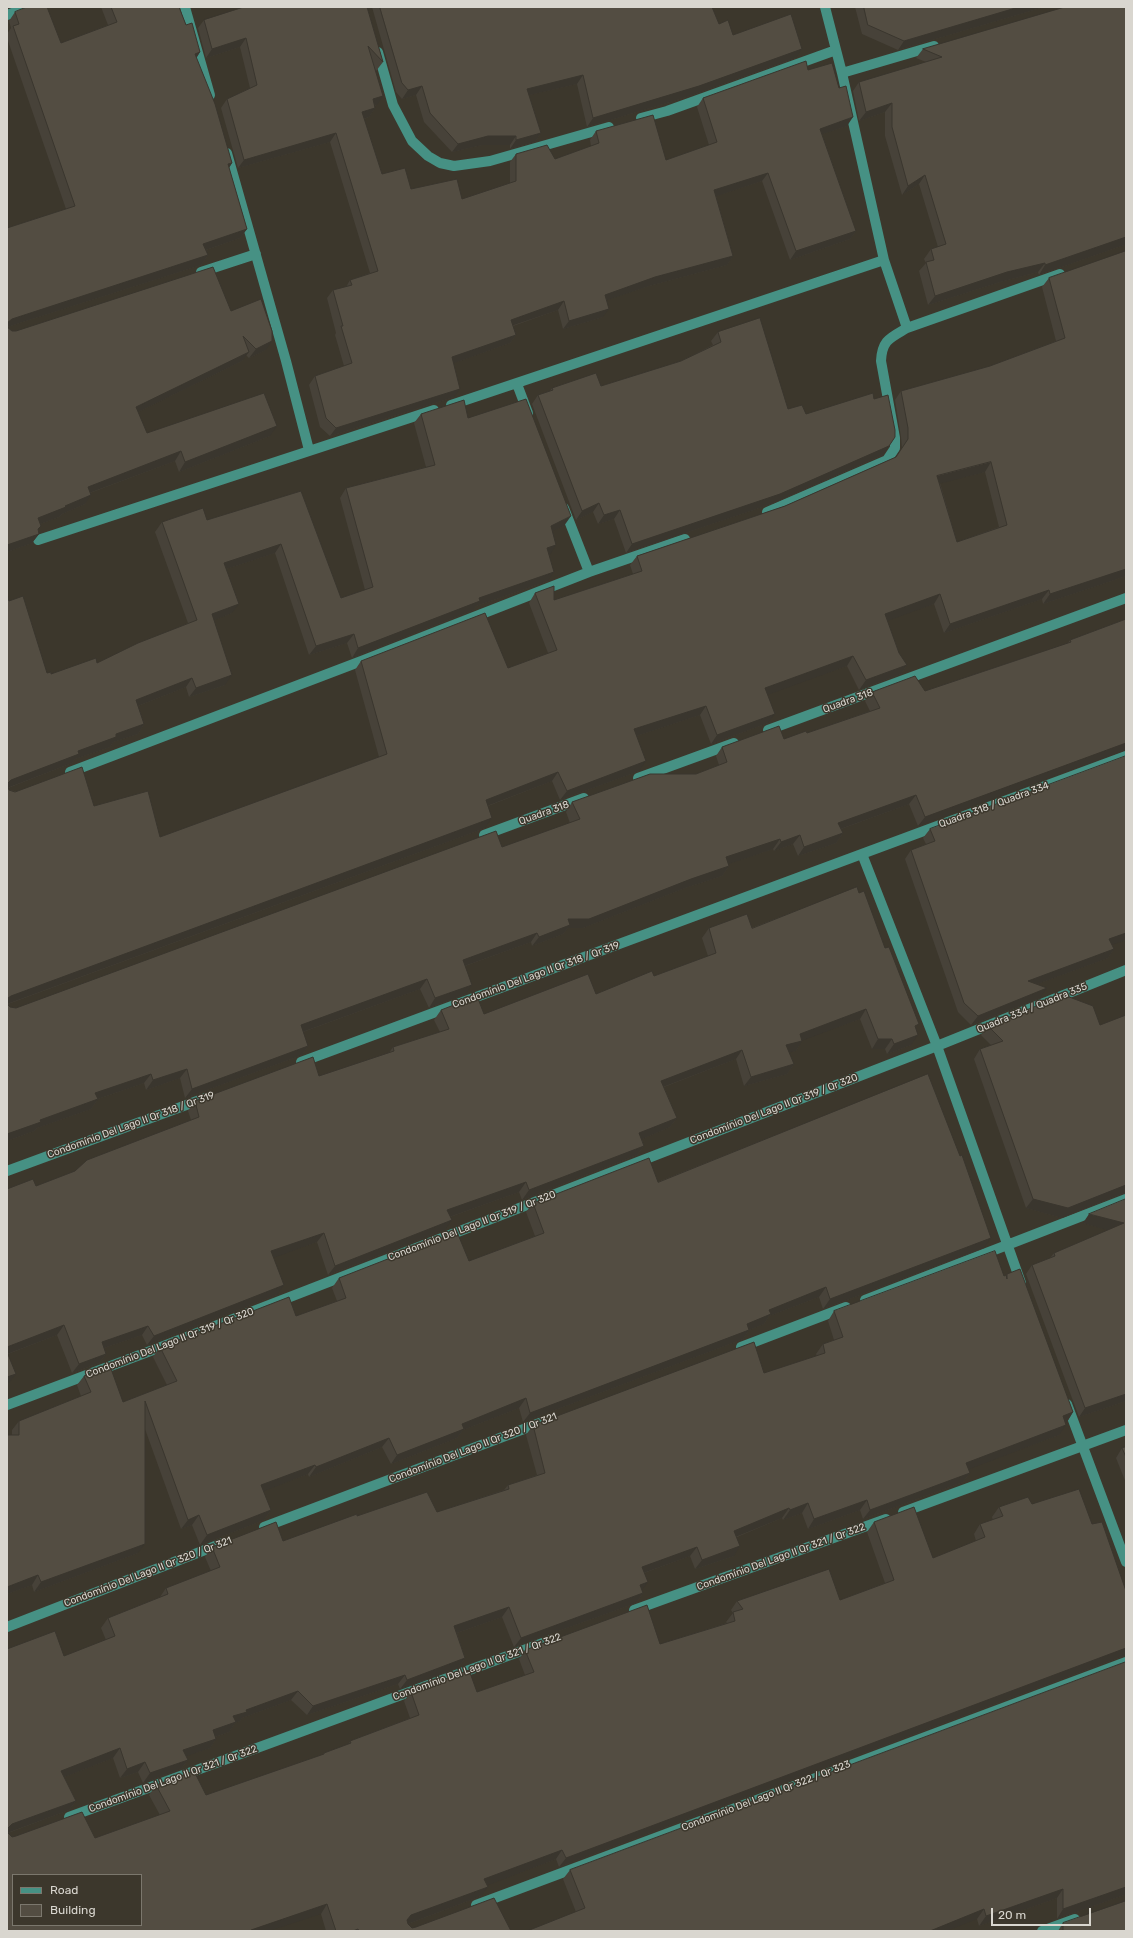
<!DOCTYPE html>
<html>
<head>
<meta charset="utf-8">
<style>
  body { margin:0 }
  #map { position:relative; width:1133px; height:1938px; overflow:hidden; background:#3c372c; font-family:Rubik,sans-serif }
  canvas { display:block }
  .frame { position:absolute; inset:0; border:8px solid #d9d6cf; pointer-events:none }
  .legend { position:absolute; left:12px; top:1874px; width:130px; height:52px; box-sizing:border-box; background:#3c372c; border:1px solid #7b776d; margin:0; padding:5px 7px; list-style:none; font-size:12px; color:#d9d6cf }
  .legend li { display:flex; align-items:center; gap:8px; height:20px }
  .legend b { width:20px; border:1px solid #7b776d }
  .scale { position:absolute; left:991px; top:1908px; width:100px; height:18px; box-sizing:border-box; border:2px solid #d9d6cf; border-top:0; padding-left:5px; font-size:12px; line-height:14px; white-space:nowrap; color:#d9d6cf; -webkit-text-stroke:3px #3c372c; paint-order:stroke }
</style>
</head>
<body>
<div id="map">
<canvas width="1133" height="1938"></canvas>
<div class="frame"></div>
<ul class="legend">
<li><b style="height:5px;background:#469184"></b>Road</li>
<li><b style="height:11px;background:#534d42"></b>Building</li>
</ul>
<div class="scale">20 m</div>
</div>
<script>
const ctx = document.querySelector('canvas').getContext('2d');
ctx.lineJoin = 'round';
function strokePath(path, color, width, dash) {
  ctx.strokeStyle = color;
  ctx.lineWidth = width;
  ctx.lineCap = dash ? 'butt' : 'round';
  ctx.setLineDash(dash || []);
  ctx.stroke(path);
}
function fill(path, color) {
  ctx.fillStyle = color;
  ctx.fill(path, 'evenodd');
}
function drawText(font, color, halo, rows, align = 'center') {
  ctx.font = font + ' Rubik,sans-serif';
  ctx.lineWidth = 3;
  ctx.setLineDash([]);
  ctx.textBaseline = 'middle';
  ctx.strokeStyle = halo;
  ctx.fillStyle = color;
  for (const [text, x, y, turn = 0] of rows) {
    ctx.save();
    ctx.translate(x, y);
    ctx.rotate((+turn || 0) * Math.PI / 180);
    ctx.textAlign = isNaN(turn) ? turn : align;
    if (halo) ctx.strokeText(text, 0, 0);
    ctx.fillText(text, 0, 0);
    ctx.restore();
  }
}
const minor = new Path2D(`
  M185,7L210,95
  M825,7L842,73L884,260L907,328
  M7,15L29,7
  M378,52L393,105L412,141L428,156L440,163L454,166L490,161L609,127
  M842,73L934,46
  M641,118L667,111L836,50
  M227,153L286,361L309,450
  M201,272L256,254
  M517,384L528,413
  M451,405L884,260
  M564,508L589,572L685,539
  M767,512L887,460L895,448V438L881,361C882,340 890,338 907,328L1060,274
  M38,540L434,410
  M768,730L1126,598
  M70,772L364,660L589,572
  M638,778L734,743
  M484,835L584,798
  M862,854L937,1046L1021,1283
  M301,1062L1126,756
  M7,1171L208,1097
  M865,1300L1126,1199
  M741,1347L846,1307
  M1067,1404L1126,1562
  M7,1405L161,1347L937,1046L1126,970
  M903,1512L1126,1430
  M264,1527L545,1421
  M634,1610L886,1519
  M7,1627L223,1543
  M69,1817L551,1640
  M476,1905L1126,1662
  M1042,1931L1075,1919`);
const wall = new Path2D(`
  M101,7H179L186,25L200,52L196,58L232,163L229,168L247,229L240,238L206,250L208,255L201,265L7,327L12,331H16L231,311L266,350L249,358L246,355L242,361L138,412L147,433L270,436L179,472L175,461L90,493L85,504L62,514L59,517L40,524L38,529L39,534L32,543L7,552V228L66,209L7,38V34L11,28L9,21L15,12L61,43L108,25Z
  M367,7L383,62L376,71L375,69L377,105L374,106L375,108L369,117L364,119L382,174L411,189L462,199L510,183V162L516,154L555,159L591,146L590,140L596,131L666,160L709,145L697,107L703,98L808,70L847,126L822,134L856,231L850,239L790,260L762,181L716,196L733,256L727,265L649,286L607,300L603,317L563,329L558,310L513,326L516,335L510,343L454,363V397L330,436L320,427L309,385L315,376L344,366L335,335L336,333L327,298L333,290L346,287L350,280L370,273L330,142L238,168L221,108L227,99L250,88L240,47L206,58L198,28L204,20Z
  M372,7H712L719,24L733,35L796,58L693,95L587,127L577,84L529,95L541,133L535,142L510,149V145H482L452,152L424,122L416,95L402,99L396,92Z
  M855,7H1044L898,50L862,34Z
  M1065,7L1124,245L1039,275L1038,272L1000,282L928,305L919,271L926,263L924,259L931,249L938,247L919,184L902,195L885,136V112L859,121L853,91L859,82L926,62L916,58L923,49Z
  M1126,251V576L1043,604L1042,599L944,633L934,604L887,620L899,653L907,665L901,674L859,690L847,666L767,694L768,723L711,744L700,715L636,736L639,771L560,800L552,781L488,806L485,828L8,1004L10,1007L16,1008L502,847L570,823L566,812L572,802L696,774L719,765L716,756L722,747L784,739L807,733L870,711L865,701L872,692L925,691L1068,643L1070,640L1126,619L918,826L909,804L841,829L843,833L836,843L798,856L793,844L774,851L773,849L728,864L729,866L722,876L685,888L583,928H568L563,934L532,946L531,942L465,966L466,994L429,1008L420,989L303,1032L308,1046L302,1055L185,1098L180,1078L146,1090L144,1083L98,1099L91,1109L37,1128L34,1131L7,1141V594L9,601L47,673L51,674L97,663L188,623L155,532L162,522L207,520L301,491L341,598L365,590L340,498L346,488L426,467L414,423L421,414L468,418L564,526L552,531L550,555H549L548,581L476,606L474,610L352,658L347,643L309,655L275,553L226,569L232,613L214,620L225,685L189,697L186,687L138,706L144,724L138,734L113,742L110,747L75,759L72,763L8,788L9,790L94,806L160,837L379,757L355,670L361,661L508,668L548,653L529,603L535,593L554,600L633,574L630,565L637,556L785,506L896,457L902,448L901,437L895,400L901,391L990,366L1056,341L1042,287L1049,278ZM985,472L999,527L957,542L940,483Z
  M718,332L788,409L806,414L883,455L774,503L626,553L614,519L598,524L593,512L576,520L532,404L538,395L550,391L552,388L601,386L681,361L713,345L711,341Z
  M930,829L1126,940L1112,944L1114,949L1108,958L1037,984L1040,998L971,1025L958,1012L905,859L911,850L926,844L923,838Z
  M859,893L916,1028L911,1045L887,1054L885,1049H872L860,1019L802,1040L796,1051L789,1052L794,1064L787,1074L744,1086L736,1059L664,1087L677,1118L670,1127L642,1139L644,1146L637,1155L522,1200L519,1192L450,1217L445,1230L328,1275L317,1242L274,1257L277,1295L147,1345L142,1335L104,1348L106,1354L99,1363L72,1373L57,1335L8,1354L9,1383L7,1384V1189L36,1186L75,1171L191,1120L188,1111L195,1101L319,1076L389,1053L393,1047L440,1032L434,1020L441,1010L484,1014L596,994L654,976L708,956L702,938L709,928H752Z
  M1100,1025L1124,1193L1062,1218L1026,1208L974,1059L980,1049L991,1045L981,1035L988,1026Z
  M658,1182L984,1248L823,1309L819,1297L769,1316L764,1324L749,1330L743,1339L523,1422L519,1408L463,1430L457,1438L391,1464L382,1447L309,1477L308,1474L263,1491L271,1510L264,1520L200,1545L192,1525L181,1529L145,1429L138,1553L34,1592L32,1585L7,1594V1435H12V1430L19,1421L81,1396L77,1385L84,1376L123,1402L167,1385L153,1357L160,1347L296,1316L337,1301L332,1288L339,1278L469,1261L535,1236L526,1212L533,1203Z
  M1126,1199V1401L1079,1417L1026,1274L1032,1265L1050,1258L1054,1253L1108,1230L1083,1223Z
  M1007,1274L1073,1412L1067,1422H1065L1059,1435L968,1469L970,1473L963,1482L863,1519L860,1510L808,1529L802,1513L783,1520L782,1518L737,1537L734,1556L695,1569L690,1556L644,1573L642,1591L643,1593L636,1603L514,1647L502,1617L457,1633L465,1658L458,1668L400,1689L398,1684L307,1715L291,1700L242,1718L240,1721L235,1723L229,1732L215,1737L216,1739L210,1748L186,1756L188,1760L181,1769L143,1783L138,1772L120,1778L113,1758L64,1777L76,1801L69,1810L8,1833L12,1837L95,1838L160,1815L149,1795L156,1785L206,1795L322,1755L324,1753L349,1744L350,1741L410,1718L404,1701L411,1692H477L525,1675L519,1659L525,1650L660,1644L727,1623L726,1622L733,1613L731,1610L737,1601L840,1600L885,1583L867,1532L874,1522L933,1558L976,1541L974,1534L980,1524L993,1520L992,1517L999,1507L1032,1504L1092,1524L1126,1591V1656H1124L559,1867L556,1859L487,1885L481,1896L408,1924L412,1928L511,1931H326L321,1914L7,1931V1649L64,1656L106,1640L101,1628L108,1618L160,1597L166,1588L211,1571L205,1557L212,1547L283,1541L357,1516L437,1512L504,1490L508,1485L537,1475L526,1435L533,1425L764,1373L817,1356L816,1354L823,1344L834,1340L828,1321L834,1311L1004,1276H1006Z
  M1126,1447V1483L1116,1458L1122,1448Z
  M1126,1662L1124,1895L1057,1919V1898L979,1926L977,1919L576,1912L563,1879L570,1870Z
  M1063,1923L1126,1931H1058Z`);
const shadedWall = new Path2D(`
  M1019,7H1044L898,50L904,41Z
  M246,38L240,47L206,58L212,49Z
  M802,49L796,58L693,95L587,127L593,118Z
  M200,52L194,62L195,54Z
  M583,75L577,84L521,97L527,89Z
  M422,86L416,95L402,99L408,90Z
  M383,96L377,105L367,108L373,99Z
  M892,103L885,112L859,121L866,112Z
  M375,108L369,117L356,121L362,112Z
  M853,117L847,126L814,137L820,129Z
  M336,133L330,142L238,168L244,160Z
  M541,133L535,142L510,149L516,140Z
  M488,136H516L510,145H482L452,152L458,144Z
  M232,163L226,172L228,164Z
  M768,173L762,181L708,199L714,190Z
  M925,175L919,184L902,195L908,186Z
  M247,229L240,238L197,253L203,244Z
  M856,231L850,239L790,260L796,251Z
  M1126,237V245H1124L1039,275L1045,265Z
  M208,255L201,265L7,327V323L12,319Z
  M733,256L727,265L649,286L599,303L605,295L655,277Z
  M1045,263L1038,272L1000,282L928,305L935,296L1007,272Z
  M564,301L558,310L505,328L511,320Z
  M609,309L603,317L563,329L569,321Z
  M516,335L510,343L446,366L452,357Z
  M272,341L266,350L249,358L256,349Z
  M249,352L242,361L130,416L136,407Z
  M460,389L454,397L330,436L336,428Z
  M277,426L270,436L179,472L185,462Z
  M889,446L883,455L774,503L626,553L632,544Z
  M181,451L175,461L81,496L88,487Z
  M991,462L985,472L931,486L937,476Z
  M91,495L85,504L62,514L59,517L32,527L38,518L65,506Z
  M599,503L593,512L576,520L582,511Z
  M620,510L614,519L598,524L604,515Z
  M571,516L564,526L544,535L551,526Z
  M39,534L32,543L7,552V545Z
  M281,544L275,553L217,572L224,563Z
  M556,545L550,555L540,558L547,548Z
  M1126,569V576L1043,604L1050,594Z
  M554,572L548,581L476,606L474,610L352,658L358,648L479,598Z
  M1049,590L1042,599L944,633L950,624Z
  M940,594L934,604L879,624L885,614Z
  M239,604L232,613L205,624L212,614Z
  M354,634L347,643L309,655L316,646Z
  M853,656L847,666L759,698L765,688Z
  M907,665L901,674L859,690L866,680Z
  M232,675L225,685L189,697L196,688Z
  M192,678L186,687L130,709L136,700Z
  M706,706L700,715L627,739L634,729Z
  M775,714L768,723L711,744L717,735Z
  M144,724L138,734L113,742L110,747L75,759L72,763L7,788V785L11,780L78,751L116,734Z
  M1126,743V750L918,826L925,817Z
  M646,761L639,771L560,800L567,791Z
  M558,772L552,781L479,809L486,800Z
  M916,795L909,804L832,832L838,823Z
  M492,818L485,828L7,1004L8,998L11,996Z
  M843,833L836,843L798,856L804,847Z
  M800,835L793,844L774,851L781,842Z
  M780,839L773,849L720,867L726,857Z
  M729,866L722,876L685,888L583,928H568L563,934L532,946L539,937L568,919Z
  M537,933L531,942L456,969L463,960Z
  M1126,933V940L1103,948L1109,939Z
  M1114,949L1108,958L1021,990L1028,981Z
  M427,979L420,989L294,1035L301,1025Z
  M472,985L466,994L429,1008L435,998Z
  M1047,988L1040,998L971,1025L978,1016Z
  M866,1009L860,1019L796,1043L802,1041L796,1051L779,1055L786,1045L800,1034Z
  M918,1035L911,1045L887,1054L894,1044Z
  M878,1039H892L885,1049H872Z
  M308,1046L302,1055L185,1098L192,1089Z
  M742,1050L736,1059L655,1090L661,1081Z
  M794,1064L787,1074L744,1086L751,1077Z
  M187,1069L180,1078L146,1090L153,1080Z
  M151,1074L144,1083L89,1102L95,1093Z
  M98,1099L91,1109L37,1128L34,1131L7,1141V1134L40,1120Z
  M677,1118L670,1127L633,1143L639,1133Z
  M644,1146L637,1155L522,1200L529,1190Z
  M526,1182L519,1192L441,1220L447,1210Z
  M1126,1185V1193H1124L1062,1218L1026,1208L1033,1199Z
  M1089,1214L1124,1223L1117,1233L1083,1223Z
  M452,1220L445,1230L328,1275L335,1266Z
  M324,1233L317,1242L265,1261L271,1251Z
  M991,1238L984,1248L823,1309L830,1299Z
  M284,1285L277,1295L147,1345L154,1336Z
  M826,1287L819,1297L769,1316L764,1324L749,1330L743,1339L523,1422L530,1413L747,1324L769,1310Z
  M64,1325L57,1335L7,1354V1347Z
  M148,1326L142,1335L95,1351L102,1342Z
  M106,1354L99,1363L72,1373L79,1364Z
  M16,1374L9,1383L7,1384V1377Z
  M1126,1394V1401L1079,1417L1085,1408Z
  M526,1398L519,1408L463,1430L457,1438L391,1464L397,1455L462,1424Z
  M1073,1412L1067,1422L1056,1425L1063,1416Z
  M1066,1425L1059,1435L959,1473L966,1463Z
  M389,1438L382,1447L309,1477L316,1467Z
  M315,1465L308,1474L254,1495L261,1485Z
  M970,1473L963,1482L863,1519L870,1510Z
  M867,1500L860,1510L808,1529L814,1519Z
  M808,1503L802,1513L783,1520L790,1510Z
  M789,1508L782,1518L728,1540L734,1531Z
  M271,1510L264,1520L200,1545L207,1535Z
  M199,1515L192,1525L181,1529L188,1520Z
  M145,1544L138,1553L34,1592L41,1582Z
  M740,1546L734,1556L695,1569L702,1560Z
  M697,1547L690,1556L635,1576L642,1567Z
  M38,1575L32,1585L7,1594V1587Z
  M648,1582L641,1592L640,1585Z
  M643,1593L636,1603L514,1647L521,1638Z
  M509,1607L502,1617L448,1636L454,1626Z
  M1126,1648V1656H1124L559,1867L566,1858Z
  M465,1658L458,1668L400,1689L407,1680Z
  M405,1675L398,1684L307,1715L313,1706Z
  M298,1691L291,1700L242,1718L240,1721L235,1723L229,1732L206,1740L213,1730L233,1716L246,1710Z
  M216,1739L210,1748L176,1760L183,1750Z
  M120,1748L113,1758L54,1781L61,1771Z
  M188,1760L181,1769L143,1783L150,1773Z
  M145,1762L138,1772L120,1778L127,1769Z
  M76,1801L69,1810L7,1833V1830L12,1824Z
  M562,1850L556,1859L478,1889L484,1879Z
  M488,1887L481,1896L405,1925L407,1920L411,1915Z
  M1126,1887V1895H1124L1057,1919L1063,1909Z
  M1063,1889L1057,1898L979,1926L986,1916Z
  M327,1904L321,1914L269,1931H250L251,1930Z
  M984,1909L977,1919L947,1931H930Z`);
const building = new Path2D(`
  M27,7H47L61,43L117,22L111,7H179L186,25L192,23L200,52L195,54L215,104L232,163L228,164L247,229L203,244L208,255L12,319L7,323V327L12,331H16L213,267L231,311L261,299L272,331V341L256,349L243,336L249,352L136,407L147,433L264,393L277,426L185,462L181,451L88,487L91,495L65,506L66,507L38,518L41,526L38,529L39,534L7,545V228L75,206L13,26L19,24L15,12Z
  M244,7H367L383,62L368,46L383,96L373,99L375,108L362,112L382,174L405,168L411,189L457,179L462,199L516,181V154L547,145L555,159L599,143L596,131L653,115L666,160L717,142L703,98L806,61L808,70L832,63L839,88L846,86L853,117L820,129L856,231L796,251L768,173L714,190L733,256L655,277L605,295L609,309L569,321L564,301L511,320L516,335L452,357L460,389L336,428L326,418L315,376L352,363L341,326H343L333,290L352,285L350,280L378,271L336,133L244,160L227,99L257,85L246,38L212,49L204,20Z
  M380,7H712L719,24L728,20L733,35L791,14L802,49L699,86L593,118L583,75L527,89L541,133L516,140V136H488L458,144L430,113L422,86L408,90L402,83Z
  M864,7H1019L904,41L868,25Z
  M1065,7H1126V237L1045,265V263L1007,272L935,296L926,262L934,260L931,249L946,244L925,175L908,186L892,127V103L866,112L859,82L942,57L923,49Z
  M1126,251V569L1050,594L1049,590L950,624L940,594L885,614L899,653L907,665L866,680L853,656L765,688L775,714L717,735L706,706L634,729L646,761L567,791L558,772L486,800L492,818L11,996L8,998L7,1004L10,1007L16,1008L496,831L502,847L580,819L572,802L650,774H696L727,762L722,747L779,726L784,739L806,731L807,733L880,708L872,692L915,676L925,691L1071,642L1070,640L1126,619V743L925,817L916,795L838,823L843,833L804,847L800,835L781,842L780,839L726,857L729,866L691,879L589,919H568L570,925L539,937L537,933L463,960L472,985L435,998L427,979L301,1025L308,1046L192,1089L187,1069L153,1080L151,1074L95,1093L98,1099L40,1120L41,1122L7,1134V594L9,601L23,596L47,673L51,672V674L96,658L97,663L138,643L197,620L162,522L203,508L207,520L301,491L341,598L373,587L346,488L435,465L421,414L464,400L468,418L526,399L571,516L551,526L556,545L547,548L554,572L479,598L480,601L358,648L354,634L316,646L281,544L224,563L239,604L212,614L232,675L196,688L192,678L136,700L144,724L116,734V737L78,751L79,754L11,780L7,784L9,790L15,792L82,767L94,806L148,791L160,837L387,754L361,661L485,613L508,668L557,650L535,593L554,586V600L642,571L637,556L785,506L896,457L908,439V428L901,391L990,366L1065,338L1049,278ZM991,462L1007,525L957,542L937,476Z
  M760,318L788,409L802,405L806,414L873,393L874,399L888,395L895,430V437L889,446L780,494L632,544L620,510L604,515L599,503L582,511L538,395L553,390L552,388L596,373L601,386L681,361L721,342L718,332Z
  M1126,756V933L1109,939L1114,949L1028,981L1047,988L978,1016L964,1003L911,850L935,841L930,829Z
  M857,887L859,893L864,891L885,948L889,947L919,1024L915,1026L918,1035L894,1044L892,1039H878L866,1009L800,1034L802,1041L786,1045L794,1064L751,1077L742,1050L661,1081L677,1118L639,1133L644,1146L529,1190L526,1182L447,1210L452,1220L335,1266L324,1233L271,1251L284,1285L154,1336L148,1326L102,1342L106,1354L79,1364L64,1325L7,1347V1189L33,1179L36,1186L75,1171L87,1160L199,1117L195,1101L313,1057L319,1076L394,1051L393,1047L449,1029L441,1010L477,996L484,1014L588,974L596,994L652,971L654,976L716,953L709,928L747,914L752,928Z
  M1064,995L1093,1006L1100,1025L1126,1015V1185L1068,1208L1033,1199L980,1049L1003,1041L988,1026Z
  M928,1074L960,1156L962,1155L991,1238L830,1299L826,1287L769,1310L771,1314L747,1324L749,1330L530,1413L526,1398L462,1424L464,1429L397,1455L389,1438L316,1467L315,1465L261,1485L271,1510L207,1535L199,1515L188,1520L145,1401V1544L41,1582L38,1575L7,1587V1435H19V1421L91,1392L84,1376L110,1366L123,1402L177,1381L160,1347L289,1297L296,1316L346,1298L339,1278L457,1232L469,1261L544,1233L533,1203L649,1158L658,1182Z
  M1126,1199V1394L1085,1408L1032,1265L1055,1256L1054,1253L1124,1223L1089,1214Z
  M995,1251L1004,1276L1006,1275L1007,1279V1274L1020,1269L1073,1412L1063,1416L1066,1425L966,1463L970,1473L870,1510L867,1500L814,1519L808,1503L790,1510L789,1508L734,1531L740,1546L702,1560L697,1547L642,1567L648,1582L640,1585L643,1593L521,1638L509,1607L454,1626L465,1658L407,1680L405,1675L313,1706L298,1691L246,1710L247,1712L233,1716L236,1722L213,1730L216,1739L183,1750L188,1760L150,1773L145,1762L127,1769L120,1748L61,1771L76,1801L12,1824L7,1829L8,1833L12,1837L16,1836L82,1812L95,1838L170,1811L156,1785L194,1771L206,1795L324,1754V1753L351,1743L350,1741L419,1715L411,1692L469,1670L477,1692L534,1672L525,1650L647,1605L660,1644L735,1621L733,1612L743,1609L737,1601L829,1569L840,1600L894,1580L874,1522L914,1507L933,1558L985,1537L980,1524L1003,1516L999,1507L1028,1497L1032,1504L1079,1489L1092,1524L1102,1522L1126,1591V1648L566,1858L562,1850L484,1879L488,1887L411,1915L407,1920L408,1924L412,1928L416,1927L494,1898L511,1931H359L358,1929L353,1931H336L327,1904L251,1930V1931H7V1649L55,1631L64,1656L115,1636L108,1618L168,1594L166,1588L220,1567L212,1547L276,1522L283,1541L357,1514V1516L427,1492L437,1512L509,1489L508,1485L545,1473L533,1425L754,1342L764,1373L825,1353L823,1344L843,1337L834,1311ZM13,1875H141V1925H13Z
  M7,1352L16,1374L7,1377Z
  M1126,1447V1457L1122,1448Z
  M1126,1662V1887L1063,1909V1889L986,1916L984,1909L930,1931H527L585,1908L570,1870Z
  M1126,1901V1931H1063V1923Z`);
const streetNames = [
  ["Quadra 318",848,701,-20],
  ["Quadra 318 / Quadra 334",994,805,-20],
  ["Quadra 318",544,813,-20],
  ["Condomínio Del Lago II Qr 318 / Qr 319",536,975,-20],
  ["Quadra 334 / Quadra 335",1032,1008,-22],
  ["Condomínio Del Lago II Qr 319 / Qr 320",774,1109,-21],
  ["Condomínio Del Lago II Qr 318 / Qr 319",131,1125,-20],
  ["Condomínio Del Lago II Qr 319 / Qr 320",472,1226,-21],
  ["Condomínio Del Lago II Qr 319 / Qr 320",170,1343,-21],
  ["Condomínio Del Lago II Qr 320 / Qr 321",473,1448,-21],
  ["Condomínio Del Lago II Qr 321 / Qr 322",781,1557,-20],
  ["Condomínio Del Lago II Qr 320 / Qr 321",148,1572,-21],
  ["Condomínio Del Lago II Qr 321 / Qr 322",477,1667,-20],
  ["Condomínio Del Lago II Qr 321 / Qr 322",173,1779,-20],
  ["Condomínio Del Lago II Qr 322 / Qr 323",766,1796,-21]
];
strokePath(minor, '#469184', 10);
fill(wall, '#474239');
fill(shadedWall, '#3a362e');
fill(building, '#534d42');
strokePath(building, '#3a362e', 1);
drawText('10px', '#d9d6cf', '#3c372c', streetNames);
</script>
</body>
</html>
